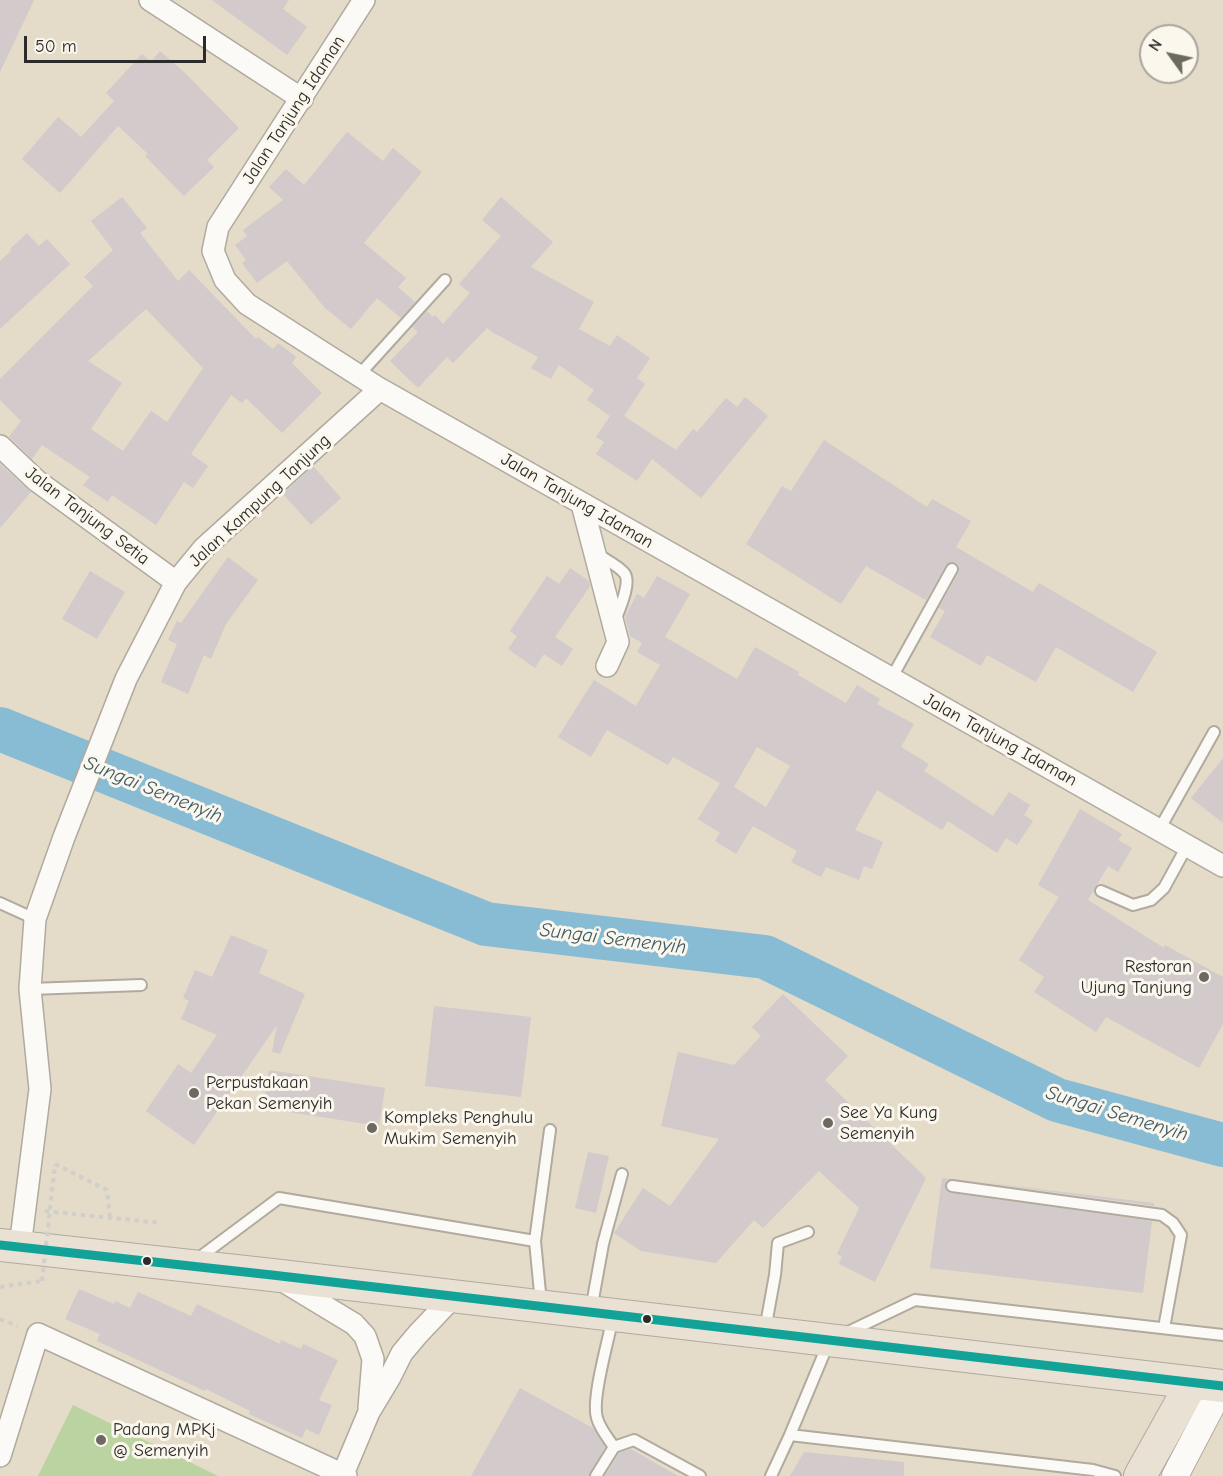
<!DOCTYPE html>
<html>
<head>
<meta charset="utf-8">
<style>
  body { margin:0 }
  #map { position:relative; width:1223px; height:1476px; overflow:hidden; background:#e4dbc9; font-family:"Comic Neue",sans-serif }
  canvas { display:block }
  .north { position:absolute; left:1139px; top:24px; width:60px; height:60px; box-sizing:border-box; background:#fbf7ec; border:2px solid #a8a59f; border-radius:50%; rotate:303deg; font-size:16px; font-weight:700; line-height:24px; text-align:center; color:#2b2b2b }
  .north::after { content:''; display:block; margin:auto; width:21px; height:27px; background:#6c6962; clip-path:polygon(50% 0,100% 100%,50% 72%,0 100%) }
  .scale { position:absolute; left:24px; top:36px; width:182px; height:27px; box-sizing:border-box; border:3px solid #2b2b2b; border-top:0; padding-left:8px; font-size:18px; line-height:21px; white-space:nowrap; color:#2b2b2b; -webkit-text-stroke:4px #fbf7ec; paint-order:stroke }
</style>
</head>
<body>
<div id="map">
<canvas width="1223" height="1476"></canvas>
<div class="north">N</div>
<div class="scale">50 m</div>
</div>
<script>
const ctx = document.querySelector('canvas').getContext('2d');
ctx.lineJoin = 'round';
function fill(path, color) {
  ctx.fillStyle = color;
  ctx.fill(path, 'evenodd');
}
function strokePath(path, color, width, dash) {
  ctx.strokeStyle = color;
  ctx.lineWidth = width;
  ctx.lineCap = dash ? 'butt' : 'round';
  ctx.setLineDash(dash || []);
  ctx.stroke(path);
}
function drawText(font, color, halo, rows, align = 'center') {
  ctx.font = font + ' "Comic Neue",sans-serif';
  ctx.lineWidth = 6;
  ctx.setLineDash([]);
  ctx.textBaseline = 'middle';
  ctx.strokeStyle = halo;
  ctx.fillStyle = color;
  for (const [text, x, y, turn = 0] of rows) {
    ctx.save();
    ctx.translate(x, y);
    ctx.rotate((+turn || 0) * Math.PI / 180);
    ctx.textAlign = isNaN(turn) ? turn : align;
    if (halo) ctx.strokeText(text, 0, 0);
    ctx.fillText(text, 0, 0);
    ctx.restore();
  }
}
const green = new Path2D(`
  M73,1405L218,1476H38Z`);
const river = new Path2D(`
  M0,729L486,924L765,957L1057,1100L1223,1145`);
const building = new Path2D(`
  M0,0H34L0,72Z
  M212,0H289L283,9L307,27L287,55Z
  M160,51L183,71L239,128L207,160L214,167L184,196L145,156L148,154L118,126L60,193L22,159L58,117L81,137L114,101L106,93L142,54L151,62Z
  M347,132L383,161L393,148L422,172L364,243L406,278L398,287L415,302L401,318L377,298L351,329L325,308L287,261L257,283L242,263L246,260L235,245L247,236L243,230L283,200L269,187L286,169L304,185Z
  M122,197L147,228L140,233L178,281L189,270L256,339L258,337L273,349L278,343L296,357L292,363L322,393L282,433L246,398L242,403L231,395L191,454L208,466L193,488L184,482L156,525L112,495L108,502L83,485L90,477L42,445L32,459L9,437L21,421L0,400V379L93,286L84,277L113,250L91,221ZM146,309L203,368L167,422L151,411L123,451L91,429L122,383L88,361Z
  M501,197L553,242L531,267L594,302L579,329L610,346L617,335L650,358L637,378L645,384L624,416L676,450L693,429L697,432L726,398L737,407L745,397L768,416L701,498L652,459L637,481L596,454L604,442L596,437L610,416L587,400L594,390L559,365L551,379L531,368L538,357L492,332L487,328L453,363L447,357L418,388L390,361L418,332L412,327L427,311L433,317L435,315L443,324L470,293L459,284L501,236L482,220Z
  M27,233L39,246L47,239L70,264L0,329V261L11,251L10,249Z
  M824,440L927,507L932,499L971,521L956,547L1033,592L1039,583L1157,652L1133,692L1056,647L1036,682L987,655L981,666L930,637L945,611L939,608L959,572V566L955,562H951L946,565L926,600L866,566L841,604L746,544L782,486L791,491Z
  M0,464L31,492L0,528Z
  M313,466L341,498L311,525L283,494Z
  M228,557L258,580L226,624L211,659L204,655L188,694L161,682L177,644L168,640L177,621L181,623Z
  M570,568L589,581L590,586L555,637L573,649L562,666L544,654L535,668L508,649L517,636L510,631L547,576L559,584Z
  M90,571L125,592L97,639L62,619Z
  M657,576L690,594L665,637L737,679L755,647L799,672L798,675L846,703L857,685L880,699L877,704L914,724L901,747L929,764L924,771L993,816L1009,792L1030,805L1024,815L1033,821L1017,845L1006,838L997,853L948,821L942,830L877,790L855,830L883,842L872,869L864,866L859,880L826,867L821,877L791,862L797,851L753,826L736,854L715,841L720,833L698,819L720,783L673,757L668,765L607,730L591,757L558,737L594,680L636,706L660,665L637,652L642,643L630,636L625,617L637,594L644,598ZM757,747L790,766L766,807L734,787Z
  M1223,758V823L1191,798Z
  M1080,809L1122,834L1118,840L1132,848L1118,872L1108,866L1088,900L1164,948L1165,945L1223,977V1024L1199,1068L1106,1017L1096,1032L1034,992L1044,977L1019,960L1059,897L1038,885Z
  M231,935L268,950L259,973L305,994L280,1054L272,1052L277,1025L194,1145L146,1111L178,1064L191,1073L217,1035L181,1019L189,1001L183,998L195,970L212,977Z
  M783,994L848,1056L825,1080L926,1178L875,1282L839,1264L842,1256L837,1254L859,1208L819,1171L763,1228L754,1220L716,1263L641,1251L614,1233L643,1188L670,1206L719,1139L661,1126L678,1052L734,1065L761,1036L752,1027Z
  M434,1006L531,1017L521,1097L425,1086Z
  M269,1070L385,1088L379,1126L263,1108Z
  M588,1152L609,1156L596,1213L575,1208Z
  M942,1178L951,1179L946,1181L945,1186L947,1192L951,1193L1152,1221L1143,1293L930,1268Z
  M972,1181L1154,1203V1206Z
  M79,1289L114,1304L115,1301L130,1308L138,1292L191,1316L197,1304L280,1344L281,1340L301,1349L303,1344L338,1360L319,1400L332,1405L319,1435L306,1429L302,1438L249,1414L250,1411L206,1389L205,1391L97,1341L100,1334L65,1319Z
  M520,1388L593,1428L605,1447L589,1476H471Z
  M631,1449L645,1457L678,1476H605L619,1453Z
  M804,1452L904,1462V1476H790Z`);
const path = new Path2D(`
  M55,1164L107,1190L110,1219
  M45,1211L161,1223
  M0,1287L42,1281
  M0,1319L18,1326`);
const service = new Path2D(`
  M359,375L445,280
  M597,554C606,560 619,566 625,574C631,584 619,610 615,621
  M891,679L952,569
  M1159,830L1214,732
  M1101,891L1133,905L1151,900L1164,888L1187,846
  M0,903L35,919
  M30,989L141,985
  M952,1186L1162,1215L1173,1223L1181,1235L1164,1328
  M535,1241L550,1130
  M196,1260L279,1198L535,1241L541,1303
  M591,1310L603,1244L622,1174
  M613,1316C609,1339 591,1399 597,1418C600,1429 608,1438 614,1447
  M765,1330L775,1275L778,1243L808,1232
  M846,1333L915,1300L1223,1335
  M790,1435L1093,1470L1115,1476
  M596,1476L614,1447L634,1440L700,1476
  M771,1476L790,1435L828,1344`);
const minor = new Path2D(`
  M150,0L302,99
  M364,0L218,227L213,251L225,280L247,304L380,389L1223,866
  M0,446L37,481L176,582
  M582,504L618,642L607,666
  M20,1247L40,1089L30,989L35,919L64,837L126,679L176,582L204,548L380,389
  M283,1281L354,1324L365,1336L373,1359L369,1408
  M0,1456L38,1334L346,1476
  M343,1474L369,1412L390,1377L402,1353L418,1334L454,1296`);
const tertiary = new Path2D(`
  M1175,1476L1222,1386`);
const primary = new Path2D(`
  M0,1245L272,1275L1223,1386
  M1140,1476L1192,1383`);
const pathBridge = new Path2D(`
  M42,1281L55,1164`);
const bus1 = new Path2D(`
  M0,1245L272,1275L1223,1386`);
const markers = [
  [1204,977,6,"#6c6962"],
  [194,1093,6,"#6c6962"],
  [828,1123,6,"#6c6962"],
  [372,1128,6,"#6c6962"],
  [147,1261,5,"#2b2b2b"],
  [647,1319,5,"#2b2b2b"],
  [101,1440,6,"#6c6962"]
];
const streetNames = [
  ["Jalan Tanjung Idaman",294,110,-57],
  ["Jalan Kampung Tanjung",260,501,-43],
  ["Jalan Tanjung Idaman",577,501,30],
  ["Jalan Tanjung Setia",87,516,37],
  ["Jalan Tanjung Idaman",1000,740,29]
];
const poiNames = [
  ["Restoran",1192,967,"right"],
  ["Ujung Tanjung",1192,988,"right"],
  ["Perpustakaan",206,1083],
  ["Pekan Semenyih",206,1104],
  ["See Ya Kung",840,1113],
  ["Semenyih",840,1134],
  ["Kompleks Penghulu",384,1118],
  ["Mukim Semenyih",384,1139],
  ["Padang MPKj",113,1430],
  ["@ Semenyih",113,1451]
];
const waterNames = [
  ["Sungai Semenyih",153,790,22],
  ["Sungai Semenyih",613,939,7],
  ["Sungai Semenyih",1117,1114,17]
];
fill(green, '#bad3a0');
strokePath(river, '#87bcd4', 44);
fill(building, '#d2cacb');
strokePath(service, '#b0aa9f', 14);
strokePath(minor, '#b0aa9f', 24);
strokePath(tertiary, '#b0aa9f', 28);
strokePath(primary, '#b0aa9f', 34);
strokePath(path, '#d1cfca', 4, [4.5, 4.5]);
strokePath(service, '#fbfaf7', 10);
strokePath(minor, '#fbfaf7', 21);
strokePath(tertiary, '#fbfaf7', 26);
strokePath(primary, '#e9e1d4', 32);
strokePath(pathBridge, '#d1cfca', 4, [4.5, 4.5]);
strokePath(bus1, '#13a297', 9);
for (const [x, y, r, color] of markers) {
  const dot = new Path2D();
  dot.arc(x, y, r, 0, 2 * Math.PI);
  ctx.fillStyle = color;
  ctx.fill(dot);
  strokePath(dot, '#fbf7ec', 2);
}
drawText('18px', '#2b2b2b', '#fbf7ec', streetNames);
drawText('18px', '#2b2b2b', '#fbf7ec', poiNames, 'left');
drawText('italic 20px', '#3d5968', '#fbf7ec', waterNames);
</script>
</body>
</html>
